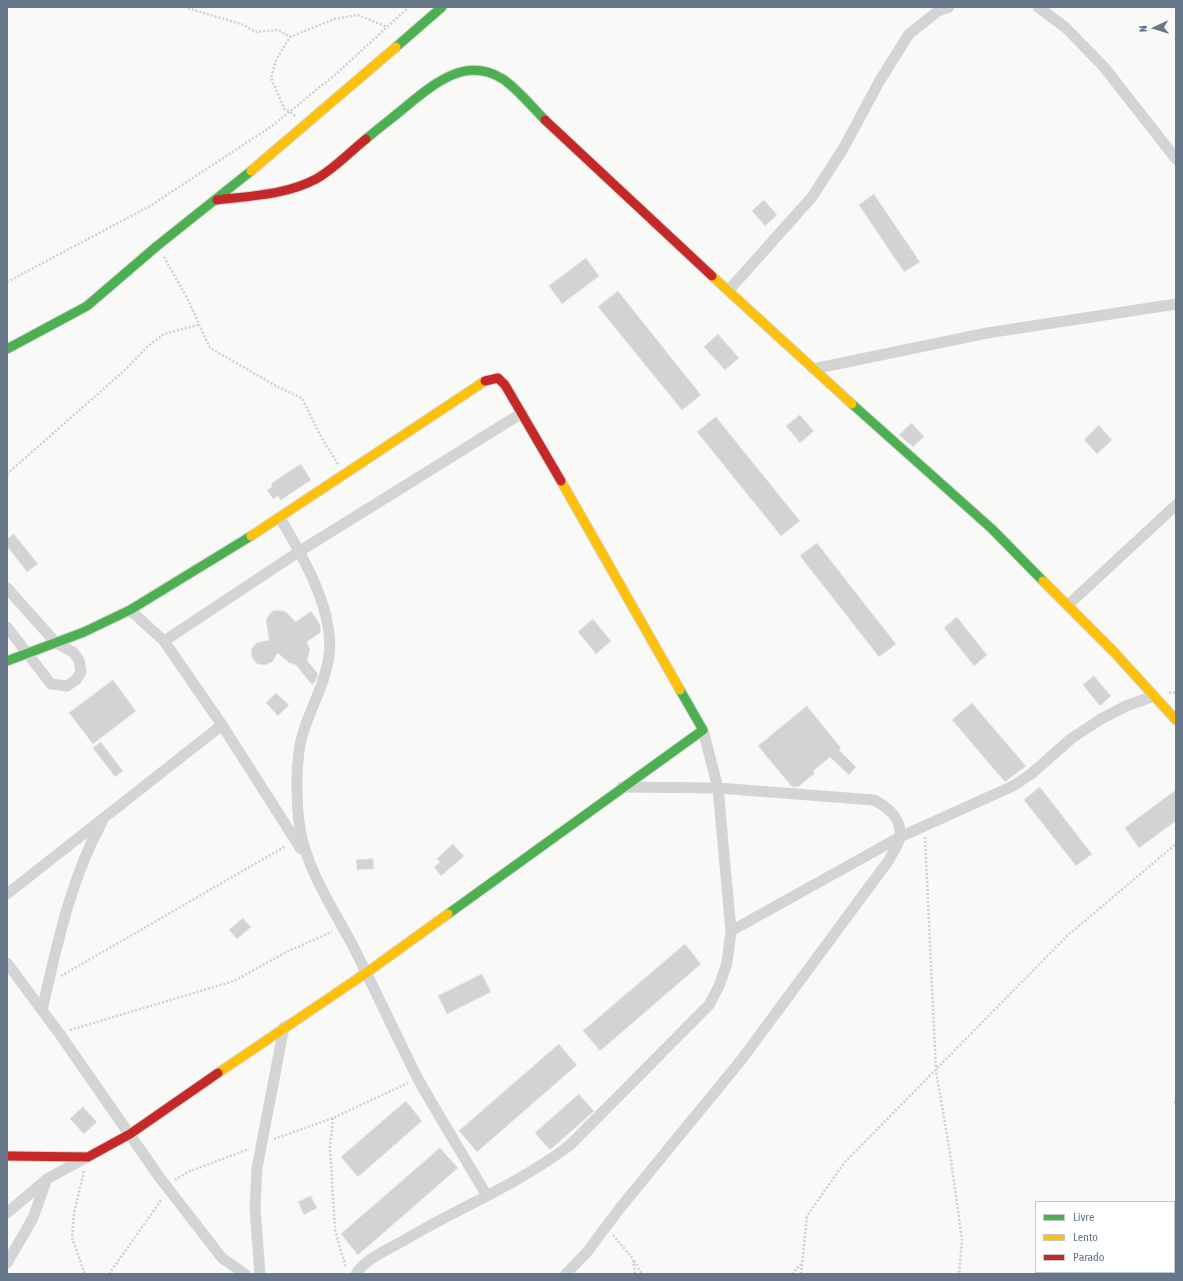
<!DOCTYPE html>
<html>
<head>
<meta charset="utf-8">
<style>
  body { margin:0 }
  #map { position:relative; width:1183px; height:1281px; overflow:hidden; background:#f9f9f8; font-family:"Asap Condensed",sans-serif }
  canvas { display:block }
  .frame { position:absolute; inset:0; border:8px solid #687689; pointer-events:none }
  .legend { position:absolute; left:1035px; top:1201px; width:140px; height:72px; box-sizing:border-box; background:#fff; border:1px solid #c3c8d0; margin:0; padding:5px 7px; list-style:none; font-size:12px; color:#687689 }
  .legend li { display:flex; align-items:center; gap:8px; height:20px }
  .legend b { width:20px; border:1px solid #c3c8d0 }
  .north { position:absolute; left:1135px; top:8px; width:40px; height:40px; -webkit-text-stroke:3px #fff; paint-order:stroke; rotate:266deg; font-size:11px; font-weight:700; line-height:16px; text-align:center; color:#687689 }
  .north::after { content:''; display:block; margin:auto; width:14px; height:18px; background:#687689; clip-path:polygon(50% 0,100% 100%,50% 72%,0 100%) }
</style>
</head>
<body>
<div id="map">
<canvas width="1183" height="1281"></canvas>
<div class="frame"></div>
<ul class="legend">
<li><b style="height:5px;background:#4caf50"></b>Livre</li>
<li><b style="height:5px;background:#ffc107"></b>Lento</li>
<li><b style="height:5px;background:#c62828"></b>Parado</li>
</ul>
<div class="north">N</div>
</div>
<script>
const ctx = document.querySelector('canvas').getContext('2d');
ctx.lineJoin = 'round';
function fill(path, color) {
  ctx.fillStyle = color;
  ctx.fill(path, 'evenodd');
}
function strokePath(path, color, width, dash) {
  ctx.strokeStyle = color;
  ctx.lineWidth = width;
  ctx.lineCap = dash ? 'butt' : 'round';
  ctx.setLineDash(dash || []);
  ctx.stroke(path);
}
const building = new Path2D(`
  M874,194L920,262L904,272L859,205Z
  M764,200L777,215L765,226L752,211Z
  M586,258L599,276L562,304L549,286Z
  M618,291L701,395L682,410L598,307Z
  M718,334L739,358L725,370L704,347Z
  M800,415L814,431L800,443L786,426Z
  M716,417L800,521L781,536L697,432Z
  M912,423L924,437L913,447L899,435Z
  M1099,425L1112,440L1097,454L1084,440Z
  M301,464L311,480L281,500L278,496L273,499L267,490L272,487L271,484Z
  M14,534L38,564L27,572L7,546V539Z
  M817,543L896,644L879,657L800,556Z
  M276,610L285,611L296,622L311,611L320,624L321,632L307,642L310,650L307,660L318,674L315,682L312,685L296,665L289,663L278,653L272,662L265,665L257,664L252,658L251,650L256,643L269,640L266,620L271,612Z
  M957,617L987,655L974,666L944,628Z
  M593,619L611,641L596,654L578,632Z
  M1094,676L1111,696L1100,706L1083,685Z
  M113,680L136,711L93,744L69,713Z
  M276,693L289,705L278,716L266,703Z
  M972,703L1026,766L1005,782L952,720Z
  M807,706L841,748L839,750L856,767L849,775L830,757L813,771L815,773L798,787H792L758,746Z
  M101,742L123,771L115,777L93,748Z
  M1040,787L1092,854L1076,866L1024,800Z
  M1176,790V821L1139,848L1125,828Z
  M453,844L464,856L441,876L434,867L440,862L437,859Z
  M373,859L374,869L357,870L356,860Z
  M243,918L251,927L237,939L229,930Z
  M685,944L701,964L600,1051L583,1031Z
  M482,974L491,992L447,1014L438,996Z
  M559,1044L577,1065L477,1152L459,1131Z
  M579,1094L594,1111L550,1150L535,1133Z
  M406,1101L422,1121L358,1177L341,1157Z
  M83,1107L97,1122L84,1134L70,1119Z
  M440,1148L458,1168L358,1255L341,1234Z
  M311,1196L317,1208L304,1215L298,1202Z`);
const path = new Path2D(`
  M184,7L244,25L255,32L278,30L290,37
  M295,116L289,111L285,110L271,78L276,60L290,37L334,19L358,15L387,27
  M164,257L188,300L210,348L276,386L302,398L321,437L338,464
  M7,282L150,206L272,126L336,74L409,7
  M7,474L125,370L147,347L164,334L198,325
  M1169,693L1176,692
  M925,837L936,1071L950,1153L962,1240L959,1274
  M61,976L286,846
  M70,1030L234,981L288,951L332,932
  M1174,1103L1176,1101
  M333,1118L330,1147L335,1230L346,1268
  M274,1139L333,1118L408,1083
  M84,1171L74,1213L72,1238L85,1274
  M175,1180L188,1172L249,1149
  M613,1235L633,1259L635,1274
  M634,1261L642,1274
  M109,1274L162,1199
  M792,1274L801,1264
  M801,1274L807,1216L844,1163L1068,935L1176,844`);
const street = new Path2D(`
  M1038,7L1066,28L1104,67L1176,159
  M729,290L812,197L843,149L879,82L909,34L938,11L949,7
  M813,369L987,333L1176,304
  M280,518C302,555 335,611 329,656C325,684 311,707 303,733C295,758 296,803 300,829C308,873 335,911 355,950C376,992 396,1035 417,1077C439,1117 464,1156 487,1196
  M7,588L56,643L73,652L79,660L81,672L76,680L67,686L51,684L7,627
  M1068,605L1176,505
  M130,610L164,641L222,725L301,849
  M164,641L300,551L522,413
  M7,894L222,725
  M731,931L900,837L1013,786L1031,774L1072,738L1101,719L1126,706L1154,696
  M7,963L59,1033L160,1178L222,1258L245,1274
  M42,1010C57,946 70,880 102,822
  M7,1213L47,1179L87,1157
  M7,1263L33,1218L46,1181
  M260,1274L255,1208L257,1168L284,1027
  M356,1274C366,1258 387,1250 403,1241C458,1208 519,1184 570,1145L709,1005L719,986L727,963L731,931L718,788L703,730
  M566,1274L587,1252L620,1208L742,1059L889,860C892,854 899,844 900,837C902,819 888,807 874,800L718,788L622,787`);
const fast = new Path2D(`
  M396,47L442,7
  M366,139C380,127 395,116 409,104C435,83 466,57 501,78C513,84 534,109 545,120
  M7,349L87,306L157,246L251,171
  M852,404L992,529L1043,581
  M7,661L84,632L130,610L251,536
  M448,914L703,730L680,690`);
const slow = new Path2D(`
  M251,171L396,47
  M712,276L852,404
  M561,481L680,690
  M251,536L485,381
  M1043,581L1114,652L1176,720
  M218,1073L366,973L448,914`);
const jam = new Path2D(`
  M545,120L712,276
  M217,200C250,196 286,195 316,179C333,170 351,151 366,139
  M485,381L498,378L505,385L561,481
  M7,1156L88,1157L130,1134L218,1073`);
fill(building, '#d2d4d4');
strokePath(building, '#e8e8e8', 1);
strokePath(fast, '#d4d6d7', 11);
strokePath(slow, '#d4d6d7', 11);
strokePath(jam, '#d4d6d7', 11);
strokePath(path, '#cfd0d2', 2.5, [2, 2]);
strokePath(street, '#d3d4d5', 11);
strokePath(fast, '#4caf50', 9);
strokePath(slow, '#ffc107', 9);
strokePath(jam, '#c62828', 9);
</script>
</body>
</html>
